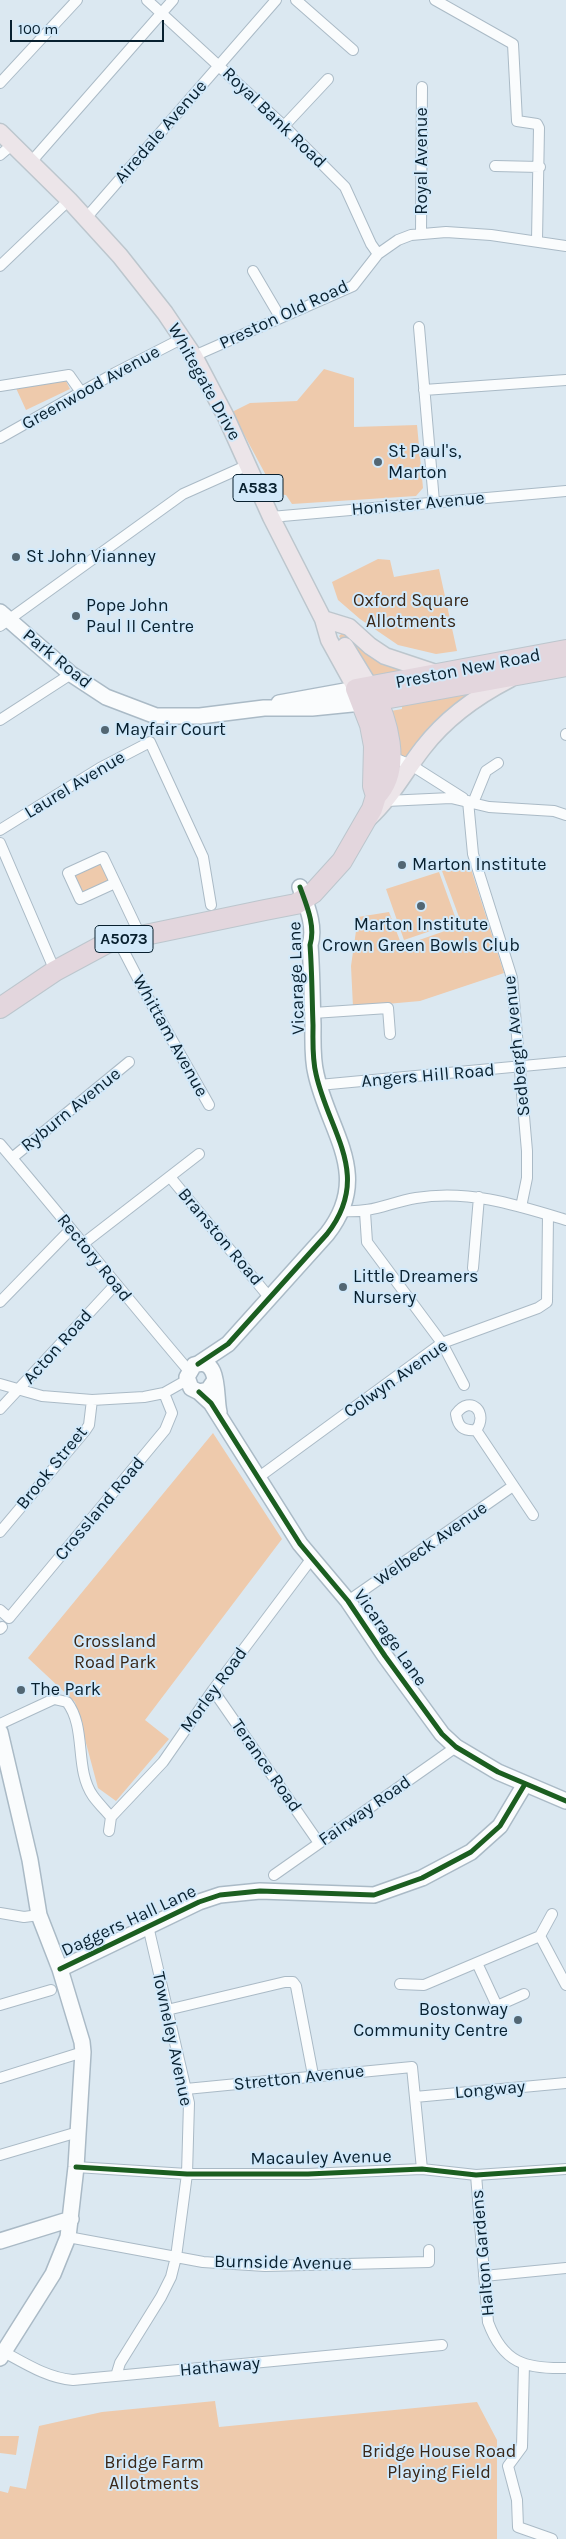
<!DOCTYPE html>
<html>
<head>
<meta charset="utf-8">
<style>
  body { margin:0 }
  #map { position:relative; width:566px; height:2539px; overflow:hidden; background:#dbe8f1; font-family:Karla,sans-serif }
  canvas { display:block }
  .scale { position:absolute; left:10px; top:20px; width:154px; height:22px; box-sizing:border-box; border:2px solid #08202f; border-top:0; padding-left:6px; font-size:15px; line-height:18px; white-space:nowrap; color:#08202f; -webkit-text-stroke:4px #d2e9fa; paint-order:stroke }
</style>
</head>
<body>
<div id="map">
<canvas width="566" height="2539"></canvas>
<div class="scale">100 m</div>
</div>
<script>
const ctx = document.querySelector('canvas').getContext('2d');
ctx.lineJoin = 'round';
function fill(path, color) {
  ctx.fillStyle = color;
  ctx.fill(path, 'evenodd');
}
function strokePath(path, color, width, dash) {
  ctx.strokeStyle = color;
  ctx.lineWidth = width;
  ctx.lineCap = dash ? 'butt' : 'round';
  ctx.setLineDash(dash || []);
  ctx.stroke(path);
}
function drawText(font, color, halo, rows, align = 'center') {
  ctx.font = font + ' Karla,sans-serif';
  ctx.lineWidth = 4;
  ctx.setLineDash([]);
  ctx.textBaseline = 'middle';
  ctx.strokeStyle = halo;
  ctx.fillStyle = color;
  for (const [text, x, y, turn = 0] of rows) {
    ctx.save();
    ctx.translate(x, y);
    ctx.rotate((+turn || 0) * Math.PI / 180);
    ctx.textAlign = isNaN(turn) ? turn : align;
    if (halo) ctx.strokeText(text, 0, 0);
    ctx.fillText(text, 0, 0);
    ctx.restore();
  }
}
const green = new Path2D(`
  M324,369L354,378V427L417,425L423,488L416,496L292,504L286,495L276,494L232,412L250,403L297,401Z
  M65,379L70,389L26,410L15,386Z
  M378,559L390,560L394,577L439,569L457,651L436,654L398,645L360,619L338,600L332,582Z
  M349,627L359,636L441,674L382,685L357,666L339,636Z
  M478,689L406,759L394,754L385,712L402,709V703Z
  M103,857L115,883L80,899L68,873Z
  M470,866L504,973L420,1001L353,1007L351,966L358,917L389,912L402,946L462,925L442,871Z
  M439,872L457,922L404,940L386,889Z
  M213,1433L282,1539L145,1720L169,1739L116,1801L98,1788L75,1702L28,1658Z
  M215,2401L219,2427L477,2402L497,2440V2539H0V2491L8,2493L10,2486L26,2489L39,2426L102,2412Z
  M0,2436H19L16,2455L0,2453Z`);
const street = new Path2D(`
  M147,0L284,126L345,187L371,244L378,254
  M296,0L353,50
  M435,0L513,44L517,121L537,124L539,128L537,240
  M0,83L77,0
  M284,126L328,79
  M0,155L13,144
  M31,162L173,0
  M495,166L540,167
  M86,218L276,0
  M421,234L422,87
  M0,266L69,200
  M253,271L280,317
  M419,327L434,502
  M194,356L353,286L378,254L398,240L411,235L446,232L491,235L566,246
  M0,386L69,375L81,392
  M424,390L566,380
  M0,438L115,373L183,338
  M271,517L566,491
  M0,626L183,494L248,465
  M0,720L71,674
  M566,734V735
  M389,756L411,765L463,798
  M386,801L451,798L489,807L554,811L566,815
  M468,801L473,854L512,978L527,1151V1178L521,1207
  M473,803L486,771L498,763
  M0,830L100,768L150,742L203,857L211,905
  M0,843L55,971
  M115,883L80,899L68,873L103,857L140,935
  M118,940L147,996L209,1105
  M313,1013L388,1008L390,1034
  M319,1085L566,1062
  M0,1144C64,1219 125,1296 189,1371
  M12,1158L129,1062
  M170,1177L269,1297
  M342,1211C374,1213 387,1203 416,1198C468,1189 517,1205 566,1220
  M365,1212L367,1242L442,1343L464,1385
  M84,1243L199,1154
  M473,1268L479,1197
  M0,1302L71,1229
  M0,1384L42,1396L92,1400L144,1397L164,1393L187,1380
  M0,1409L115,1285
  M476,1430C489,1414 471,1393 456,1414C458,1427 463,1431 476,1430L533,1515
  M259,1477L442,1343L538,1308L547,1302L548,1215
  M0,1532L85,1431L89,1425L92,1400
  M348,1601L513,1486
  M0,1610L9,1618L165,1430L172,1413L164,1393
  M0,1629L2,1627
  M213,1690L319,1843
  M0,1724L54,1699L67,1702C87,1728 74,1769 93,1796C98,1803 105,1810 111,1817L109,1831
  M111,1817L163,1762L213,1690L312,1558
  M274,1875L456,1747
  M0,1913L24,1917L39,1915
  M552,1914L540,1936L566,1985
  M477,1963L497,2006L524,1994
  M400,1984L424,1985L540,1936
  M0,2005L51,1990
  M167,2010L285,1982H293L296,1986L313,2075
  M0,2078L83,2052
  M186,2089L412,2067L422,2169
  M415,2097L566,2083
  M0,2155L78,2132
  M76,2167L187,2174H308L422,2169L476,2175L566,2169
  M476,2175L488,2322C503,2363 525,2369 566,2368
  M68,2237L203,2262L265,2266L429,2262V2250
  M484,2276L566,2268
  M4,2352C26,2364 48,2378 73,2380L442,2345
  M524,2364L522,2447L508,2466L517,2500L518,2527L552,2539
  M116,2376L120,2363L161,2297L171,2277L176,2257L187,2174L189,2103L148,1926`);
const secondary = new Path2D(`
  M0,612L71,674L106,697L156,716H200L264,708H312L362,703
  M279,703L356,689
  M198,1364L228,1344L327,1234C373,1175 329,1133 316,1074C312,1058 313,1041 313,1025C312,998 312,971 310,945C316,926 306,904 300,887
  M215,1380L208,1390L199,1392L191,1388L187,1377L194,1365C221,1355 215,1397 219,1412
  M199,1392L211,1403L300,1544L348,1601L385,1656L442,1734L456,1747L498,1772L566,1801
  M0,1732L30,1860L39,1915L60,1969L82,2042L83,2052L76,2167L68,2237L53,2274L0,2358
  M60,1969L199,1902L220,1895L260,1891L374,1895L422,1878L471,1852L500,1826L525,1784
  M0,2241L71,2219`);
const primary = new Path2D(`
  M0,132L69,200L120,256L165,313L194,356L226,417L271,517L323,619L329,640L356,689
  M323,619L349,627L370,646L385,656L439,674
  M345,646L370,687
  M369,818C391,798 405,771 423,748C446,718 477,696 510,679`);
const highway = new Path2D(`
  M371,688C387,718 403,768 376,796
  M362,703L566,666
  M0,1008L55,971L107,943L265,910L296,904L313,893L342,861L372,809L376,796L373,786L374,746L370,725L356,689L566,650`);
const cycleway = new Path2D(`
  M198,1364L228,1344L327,1234C373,1175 329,1133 316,1074C312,1058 313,1041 313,1025C312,998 312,971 310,945C316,926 306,904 300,887
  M199,1392L211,1403L300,1544L348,1601L385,1656L442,1734L456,1747L498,1772L566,1801
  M60,1969L199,1902L220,1895L260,1891L374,1895L422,1878L471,1852L500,1826L525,1784
  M76,2167L187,2174H308L422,2169L476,2175L566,2169`);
const markers = [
  [378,462,5,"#526673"],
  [16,557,5,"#526673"],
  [76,616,5,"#526673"],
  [105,730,5,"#526673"],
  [402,865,5,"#526673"],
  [421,906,5,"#526673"],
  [343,1287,5,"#526673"],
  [21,1690,5,"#526673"],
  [518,2020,5,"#526673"]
];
const shields = [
  [258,488,50],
  [124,939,58]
];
const shieldNames = [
  ["A583",258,488],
  ["A5073",124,939]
];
const streetNames = [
  ["Royal Bank Road",274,118,44],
  ["Airedale Avenue",161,132,-49],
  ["Royal Avenue",422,161,-90],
  ["Preston Old Road",284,315,-25],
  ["Whitegate Drive",204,382,61],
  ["Greenwood Avenue",91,388,-29],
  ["Honister Avenue",418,504,-5],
  ["Park Road",57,659,39],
  ["Preston New Road",468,669,-11],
  ["Laurel Avenue",75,785,-31],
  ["Vicarage Lane",297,978,-92],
  ["Whittam Avenue",170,1036,61],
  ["Sedbergh Avenue",517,1046,-96],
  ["Angers Hill Road",428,1076,-5],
  ["Ryburn Avenue",71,1110,-39],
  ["Branston Road",220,1237,50],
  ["Rectory Road",94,1258,51],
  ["Acton Road",58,1347,-48],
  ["Colwyn Avenue",396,1379,-35],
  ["Brook Street",52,1468,-51],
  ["Crossland Road",100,1509,-50],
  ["Welbeck Avenue",431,1544,-35],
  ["Vicarage Lane",390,1638,55],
  ["Morley Road",214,1690,-54],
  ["Terance Road",266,1766,55],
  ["Fairway Road",365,1811,-35],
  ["Daggers Hall Lane",129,1921,-25],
  ["Towneley Avenue",172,2039,78],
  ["Stretton Avenue",299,2078,-6],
  ["Longway",490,2090,-5],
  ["Macauley Avenue",321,2158,-1],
  ["Halton Gardens",483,2253,-95],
  ["Burnside Avenue",283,2263,1],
  ["Hathaway",220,2367,-5]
];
const poiNames = [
  ["St Paul's,",388,452],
  ["Marton",388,473],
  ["St John Vianney",26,557],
  ["Pope John",86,606],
  ["Paul II Centre",86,627],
  ["Mayfair Court",115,730],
  ["Marton Institute",412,865],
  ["Marton Institute",421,925,"center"],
  ["Crown Green Bowls Club",421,946,"center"],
  ["Little Dreamers",353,1277],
  ["Nursery",353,1298],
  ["The Park",31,1690],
  ["Bostonway",508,2010,"right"],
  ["Community Centre",508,2031,"right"]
];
const parkNames = [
  ["Oxford Square",411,601],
  ["Allotments",411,622],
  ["Crossland",115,1642],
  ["Road Park",115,1663],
  ["Bridge House Road",439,2452],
  ["Playing Field",439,2473],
  ["Bridge Farm",154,2463],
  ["Allotments",154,2484]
];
fill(green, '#eecaac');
strokePath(street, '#aabac6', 12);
strokePath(secondary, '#aabac6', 18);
strokePath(primary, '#bcc6cd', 19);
strokePath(highway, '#bcc6cd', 22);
strokePath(street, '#fafcfd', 10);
strokePath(secondary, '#fafcfd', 15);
strokePath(primary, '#ece5e9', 16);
strokePath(highway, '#e3d6dd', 20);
strokePath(cycleway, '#1b5e20', 5);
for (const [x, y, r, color] of markers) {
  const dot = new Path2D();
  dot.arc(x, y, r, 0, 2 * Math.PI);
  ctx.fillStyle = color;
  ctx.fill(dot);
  strokePath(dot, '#d2e9fa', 2);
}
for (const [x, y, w] of shields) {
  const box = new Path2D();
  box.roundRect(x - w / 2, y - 13.5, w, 27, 4);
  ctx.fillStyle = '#d2e9fa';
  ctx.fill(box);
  strokePath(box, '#08202f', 1);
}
drawText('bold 16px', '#08202f', null, shieldNames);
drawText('18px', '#08202f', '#d2e9fa', streetNames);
drawText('18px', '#08202f', '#d2e9fa', poiNames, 'left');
drawText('18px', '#392718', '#d2e9fa', parkNames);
</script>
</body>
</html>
